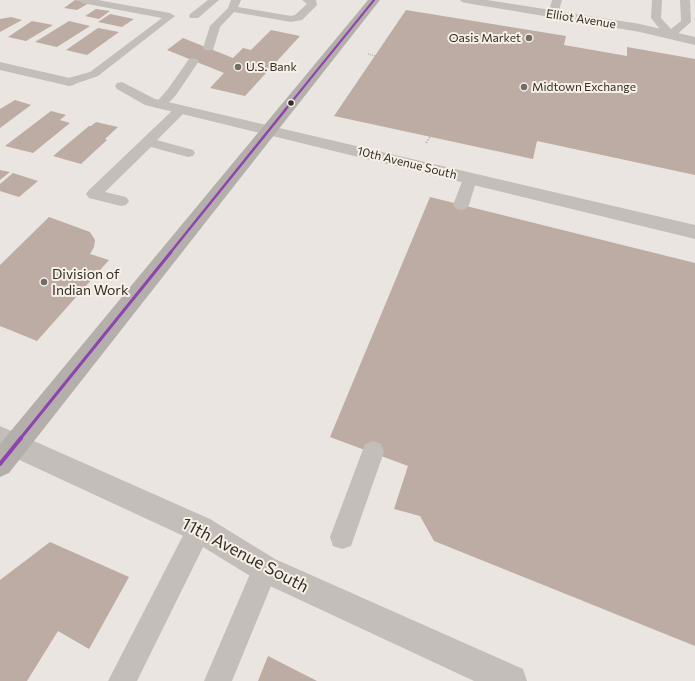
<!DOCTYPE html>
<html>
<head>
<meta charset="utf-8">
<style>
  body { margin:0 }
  canvas { display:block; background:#eae5e0 }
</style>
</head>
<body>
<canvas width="695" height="681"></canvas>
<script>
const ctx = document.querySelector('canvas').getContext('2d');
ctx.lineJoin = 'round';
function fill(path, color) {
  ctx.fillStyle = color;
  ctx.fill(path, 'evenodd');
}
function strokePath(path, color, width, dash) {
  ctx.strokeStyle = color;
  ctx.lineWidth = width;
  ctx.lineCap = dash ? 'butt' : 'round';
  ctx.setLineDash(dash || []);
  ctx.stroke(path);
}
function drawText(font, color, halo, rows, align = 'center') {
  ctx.font = font + ' Commissioner,sans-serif';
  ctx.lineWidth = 4;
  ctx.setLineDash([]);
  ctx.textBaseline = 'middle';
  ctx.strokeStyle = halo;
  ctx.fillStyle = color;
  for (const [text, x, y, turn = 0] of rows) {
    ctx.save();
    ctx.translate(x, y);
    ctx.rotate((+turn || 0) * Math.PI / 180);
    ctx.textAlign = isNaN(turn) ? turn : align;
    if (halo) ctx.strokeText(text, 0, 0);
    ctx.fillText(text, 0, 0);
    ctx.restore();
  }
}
const building = new Path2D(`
  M75,0L89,3L77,10L64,8Z
  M96,9L110,11L99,19L85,16Z
  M406,10L566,36L564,45L627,56V47L695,59V175L537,141L533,159L334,116Z
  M110,14L134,19L122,27L98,22Z
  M11,17L22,20L0,32V19Z
  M32,21L53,25L26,41L8,37Z
  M69,21L90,26L57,47L35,42Z
  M98,28L119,32L87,55L66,50Z
  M271,30L300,36L245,96L210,88L224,73L167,50L183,38L233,58L243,48L251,50Z
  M15,100L31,105L0,128V109Z
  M51,111L66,115L60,120L70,123L33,153L5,146Z
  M96,122L118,127L105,139L107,140L81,164L53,156L89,126H91Z
  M0,170L10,172L0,180Z
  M13,173L38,181L19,197L0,191V184Z
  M430,197L695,263V646L434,541L420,516L394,509L408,466L330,437Z
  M49,217L90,232L95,240L94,247L90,254L109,260L37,341L0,326V265Z
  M50,542L129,577L89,649L58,631L27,681H0V580Z
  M268,656L317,681H258Z`);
const pathFar1 = new Path2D(`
  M368,54L375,56`);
const path = new Path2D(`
  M426,143L430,137`);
const service = new Path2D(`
  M77,0H98L170,13L175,16L98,76L69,86L65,85L63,82L65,79L90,72L162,18L82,3Z
  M208,0H219L198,18H190L189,16L190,14Z
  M231,0H241L238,7L291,16L295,15L307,4L302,0H316L317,5L302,20L291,22L234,12L220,27L213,50H205L203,48L210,26L228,8Z
  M552,0H562L558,14L553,17L548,14Z
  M652,0H662L661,18L671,29L681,21L680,0H690L691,22L674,37H666L651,18Z
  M193,58L197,59L199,61L176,95L164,108H156L154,105L168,89L189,59Z
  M181,106L186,107L187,110L157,140L193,150L195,153L193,156L188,157L151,147L105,192L126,197L129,201L126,205L121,206L89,198L86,194L89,190L176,107Z
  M470,174L475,176L477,179L469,205L466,209L461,210L456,209L453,205L463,179L465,176Z
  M373,441L381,444L384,452L351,546L342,549L333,546L330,537L365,444Z
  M200,517L209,520L212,529L137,681H108L191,520Z
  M265,556L274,560L278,569L232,681H204L256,560Z`);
const minor = new Path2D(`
  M460,0H487L640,24L695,37V45L640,32L466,3L462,2Z
  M0,62L74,79L76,82L74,85L69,86L0,70Z
  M122,82L155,99L695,225V239L145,105L117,89L115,86L117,83Z
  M0,426L210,519L275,559L523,669L527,681H474L255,579L190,539L0,451Z`);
const secondary = new Path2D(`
  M368,0H380L9,473L0,477V444Z`);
const bus1Far3 = new Path2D(`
  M285,110L374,0`);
const bus1Far2 = new Path2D(`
  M170,253L286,109`);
const bus1Far1 = new Path2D(`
  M20,439L171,252`);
const bus1 = new Path2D(`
  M0,464L21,438`);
const markers = [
  [529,38,4,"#736d68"],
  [238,67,4,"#736d68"],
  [524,87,4,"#736d68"],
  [291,103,3.5,"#332c28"],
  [44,282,4,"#736d68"]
];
const farStreetnames = [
  ["Elliot Avenue",581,19,9],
  ["10th Avenue South",407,163,14]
];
const farPoinames = [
  ["Oasis Market",521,38,"right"],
  ["U.S. Bank",246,67],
  ["Midtown Exchange",532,87]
];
const poiNames = [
  ["Division of",52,274],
  ["Indian Work",52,290]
];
const nearStreetnames = [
  ["11th Avenue South",245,555,28]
];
fill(building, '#bcaca4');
strokePath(pathFar1, '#bcb7b2', 1.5, [1, 1]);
strokePath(path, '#bcb7b2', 2, [1.5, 1.5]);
fill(service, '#c3beb9');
fill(minor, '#c3beb9');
fill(secondary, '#b4afaa');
strokePath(bus1Far3, '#8e44ad', 2);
strokePath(bus1Far2, '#8e44ad', 2.5);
strokePath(bus1Far1, '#8e44ad', 3);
strokePath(bus1, '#8e44ad', 4);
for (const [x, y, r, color] of markers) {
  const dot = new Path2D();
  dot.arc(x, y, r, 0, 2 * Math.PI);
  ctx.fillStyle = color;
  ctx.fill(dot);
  strokePath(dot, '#f7f0e7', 1.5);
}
drawText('12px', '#332c28', '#f7f0e7', farStreetnames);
drawText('12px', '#332c28', '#f7f0e7', farPoinames, 'left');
drawText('14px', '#332c28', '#f7f0e7', poiNames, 'left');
drawText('17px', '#332c28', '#f7f0e7', nearStreetnames);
</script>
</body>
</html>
